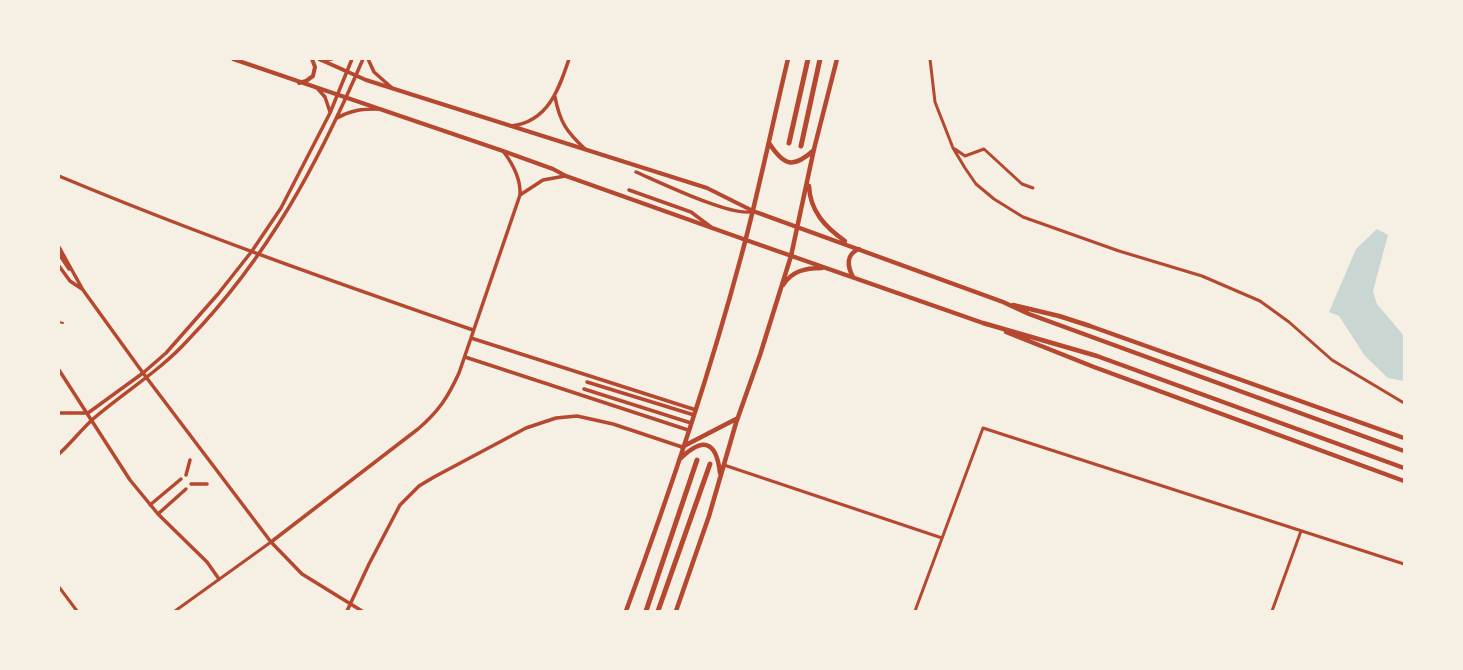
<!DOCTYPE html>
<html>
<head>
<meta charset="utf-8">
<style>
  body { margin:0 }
  #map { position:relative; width:1463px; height:670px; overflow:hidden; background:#f6efe4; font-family:"PT Sans",sans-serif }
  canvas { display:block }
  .frame { position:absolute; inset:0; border:60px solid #f6efe4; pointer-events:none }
</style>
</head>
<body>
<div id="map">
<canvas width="1463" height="670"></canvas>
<div class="frame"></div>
</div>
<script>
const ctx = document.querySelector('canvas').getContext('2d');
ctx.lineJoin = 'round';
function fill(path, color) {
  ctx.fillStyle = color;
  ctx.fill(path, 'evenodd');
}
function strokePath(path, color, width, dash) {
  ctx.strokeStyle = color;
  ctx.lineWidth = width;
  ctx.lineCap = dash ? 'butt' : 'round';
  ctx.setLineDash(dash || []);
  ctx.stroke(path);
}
const water = new Path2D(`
  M1377,229L1388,235L1373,291L1377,304L1404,336V381L1388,378L1365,356L1339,316L1329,312L1356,249Z`);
const pedestrian = new Path2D(`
  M59,322L63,323`);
const minor = new Path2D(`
  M930,59L935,102L953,148L965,168L976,184L994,199L1023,217L1119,251L1202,276L1260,301L1289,322L1332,360L1404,403
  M955,149L965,156L984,149L1022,184L1033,188
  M724,465L942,538
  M59,587L77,611
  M175,611L271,542
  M915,611L983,428L1404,564
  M1272,611L1301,531`);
const tertiary = new Path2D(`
  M368,59L374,72L392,88
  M321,60L332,59
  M318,89L325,97L330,112
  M555,97C560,123 567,132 585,149
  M337,118C351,110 362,109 378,109
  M511,126C548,122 559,89 569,59
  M636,172C657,181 735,219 753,211
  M59,176C195,233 334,282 473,330
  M629,190L691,212L711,227
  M520,195L543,180L565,176
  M59,247L83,290L143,373L271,542L302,574L362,611
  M59,254L69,269
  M59,266L70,281L82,289
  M471,338L696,410
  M465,357L688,430
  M59,370L130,480L158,514L207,562L219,579
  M587,382L694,415
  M584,389L691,423
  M59,413H88L143,373L166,353L218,294L252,251L281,208L330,113L352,59
  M59,454C71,443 81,430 93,419C124,392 160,371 188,340C268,257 318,164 363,59
  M186,475L190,460
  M191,484H207
  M150,505L181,479
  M158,514L186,489
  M271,542L418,429C439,411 448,397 459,373L520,195C521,178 513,164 503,151
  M347,611L369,564L400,505L419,486L434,477L526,428L556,418L577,416L613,424L682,447`);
const secondary = new Path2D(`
  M233,59L503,151L553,169L566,176L746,240
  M319,59L366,80L707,188L753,211
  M299,83L306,81L313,76L315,67L312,59`);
const primary = new Path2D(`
  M769,143C784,166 793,169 814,150
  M809,186C810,211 825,227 845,241
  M753,211L1003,302L1029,314L1404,451
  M746,240L983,323L1097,356L1404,468
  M853,277C847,266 846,254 859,249
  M783,285C792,271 805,268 822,268
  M1013,305L1059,316L1090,326L1404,438
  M1006,332L1094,367L1404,481
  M682,447L738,418
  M679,460C701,438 716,438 720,473
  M626,611C669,495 709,376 741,257C759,191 772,125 788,59
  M676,611L709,516L736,423L760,355L791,256L814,149L837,59`);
const trunk = new Path2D(`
  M789,143L808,59
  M801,146L820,59
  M646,611L697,460
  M658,611L710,464`);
fill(water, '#c9d6d2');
strokePath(pedestrian, '#b5482f', 2);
strokePath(minor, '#b5482f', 3);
strokePath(tertiary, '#b5482f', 3.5);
strokePath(secondary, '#b5482f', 4);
strokePath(primary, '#b5482f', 4.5);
strokePath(trunk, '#b5482f', 5);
</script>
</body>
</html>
